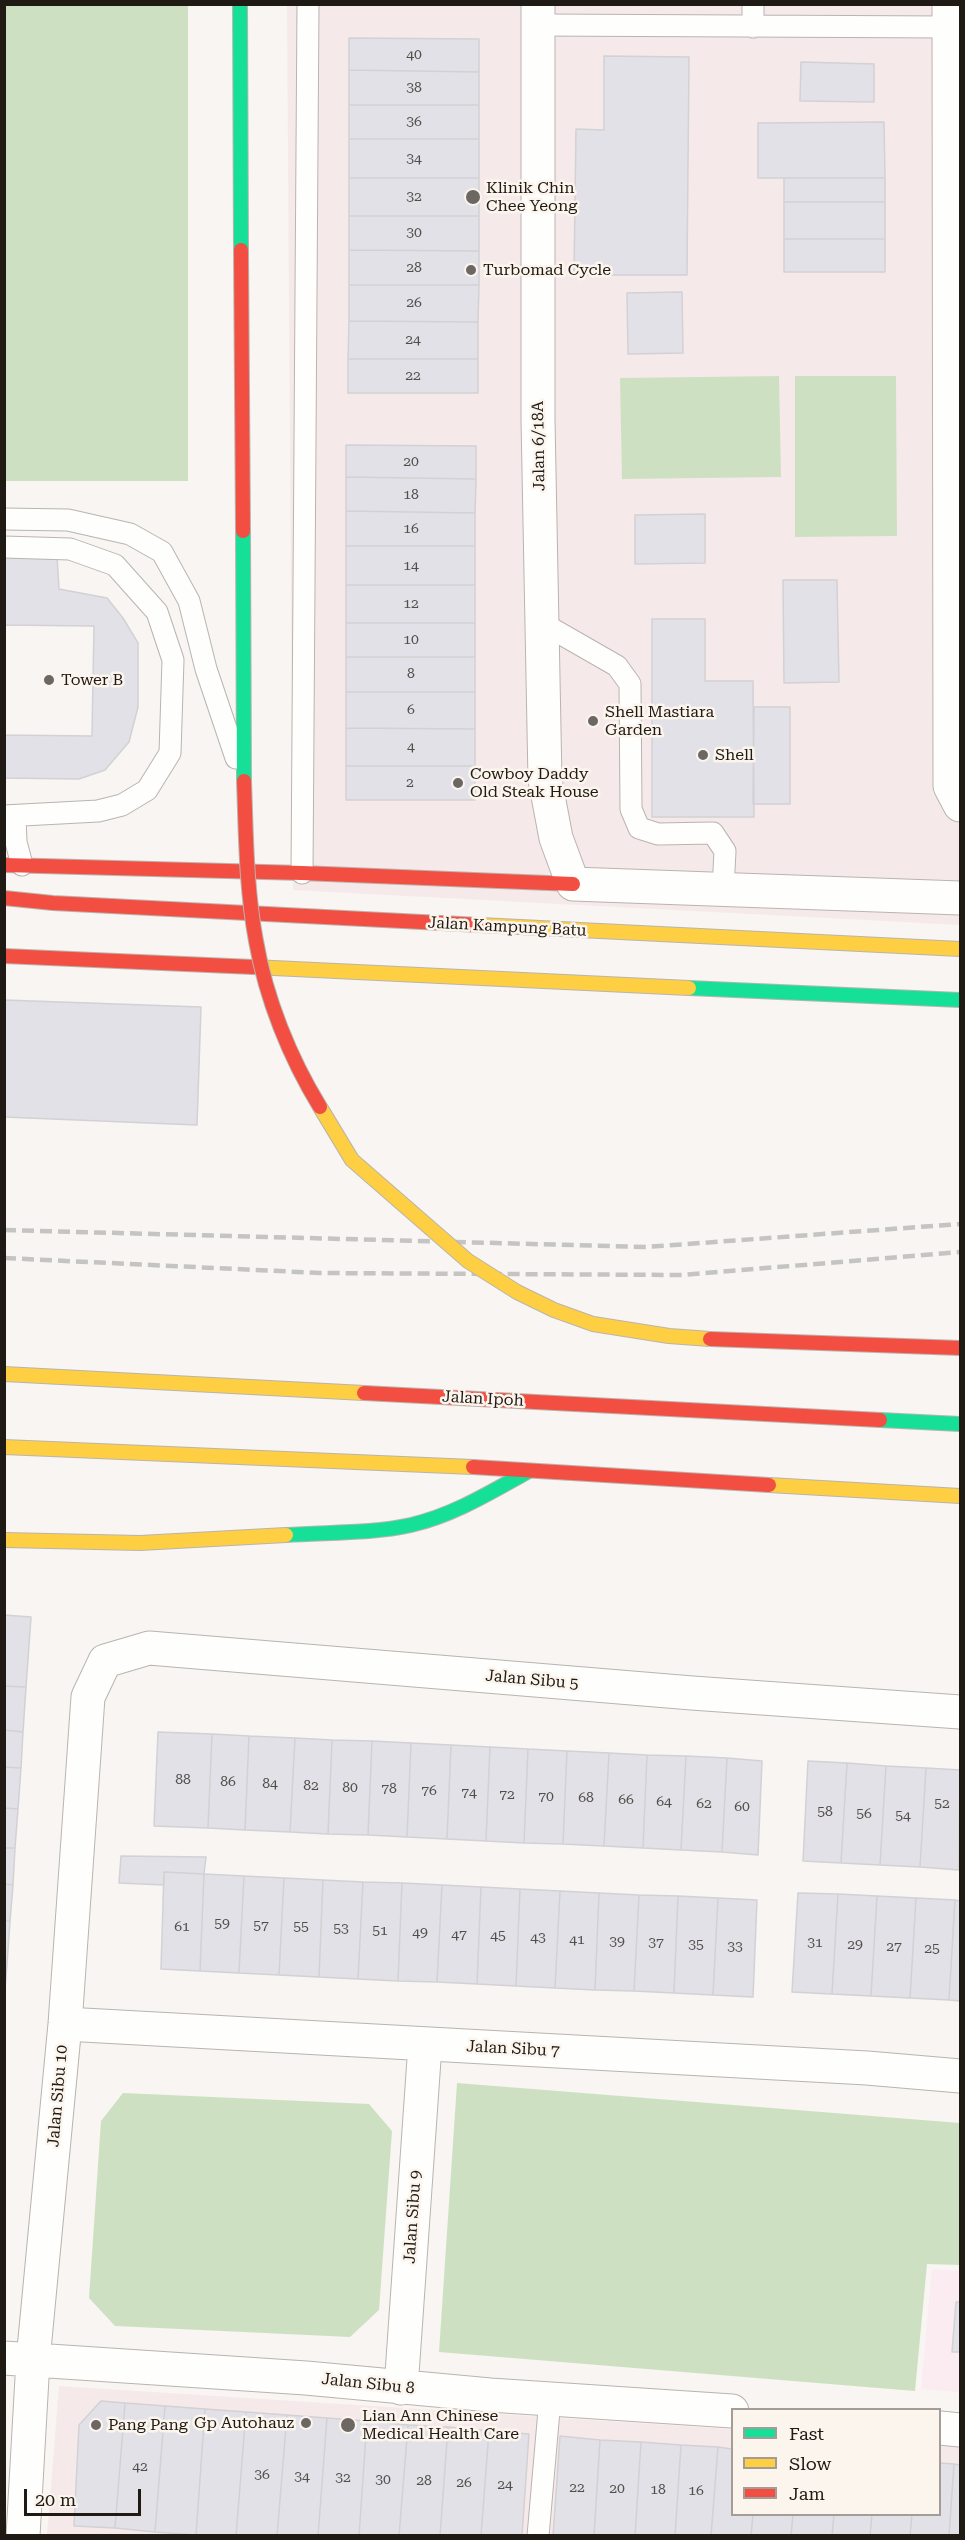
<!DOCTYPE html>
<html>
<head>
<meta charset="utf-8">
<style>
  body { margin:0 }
  #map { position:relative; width:965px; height:2540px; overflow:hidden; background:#f8f5f2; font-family:"Roboto Serif",serif }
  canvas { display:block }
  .frame { position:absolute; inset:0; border:6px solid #201a14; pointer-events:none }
  .legend { position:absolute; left:731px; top:2408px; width:210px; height:108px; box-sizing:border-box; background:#fcf5ee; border:2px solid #a49d97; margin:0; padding:8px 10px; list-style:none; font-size:18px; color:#201a14 }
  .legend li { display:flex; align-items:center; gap:12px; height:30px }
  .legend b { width:30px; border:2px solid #a49d97 }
  .scale { position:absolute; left:24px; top:2489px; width:117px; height:27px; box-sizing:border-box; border:3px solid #201a14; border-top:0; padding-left:8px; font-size:18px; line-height:21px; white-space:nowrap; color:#201a14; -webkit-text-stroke:4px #fcf5ee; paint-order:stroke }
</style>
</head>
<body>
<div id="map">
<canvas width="965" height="2540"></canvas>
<div class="frame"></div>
<ul class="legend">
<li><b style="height:8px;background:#16e098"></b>Fast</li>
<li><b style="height:8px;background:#ffcf43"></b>Slow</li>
<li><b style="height:8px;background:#f24e42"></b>Jam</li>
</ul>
<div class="scale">20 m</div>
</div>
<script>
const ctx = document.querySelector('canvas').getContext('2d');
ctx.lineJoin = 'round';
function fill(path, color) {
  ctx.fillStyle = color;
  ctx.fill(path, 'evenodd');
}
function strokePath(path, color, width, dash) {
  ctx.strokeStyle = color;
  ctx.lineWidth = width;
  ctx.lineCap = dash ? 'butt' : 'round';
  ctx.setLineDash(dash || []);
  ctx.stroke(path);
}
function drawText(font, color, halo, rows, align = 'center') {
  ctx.font = font + ' "Roboto Serif",serif';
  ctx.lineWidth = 5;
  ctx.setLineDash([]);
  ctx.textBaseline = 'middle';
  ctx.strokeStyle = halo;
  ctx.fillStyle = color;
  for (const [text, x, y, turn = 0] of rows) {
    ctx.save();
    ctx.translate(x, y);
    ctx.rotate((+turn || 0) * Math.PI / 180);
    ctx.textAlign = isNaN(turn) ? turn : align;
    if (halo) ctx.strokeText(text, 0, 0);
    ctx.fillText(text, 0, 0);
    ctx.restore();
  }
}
const commercial = new Path2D(`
  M287,5H960V925L293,890Z
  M59,2386L732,2429V2514H940V2443L960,2444V2535L47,2536Z`);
const industrial = new Path2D(`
  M932,2269L960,2271V2392L921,2389Z`);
const green = new Path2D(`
  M4,5H188V481H5Z
  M779,376L781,477L622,479L620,378Z
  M795,376H896L897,536L795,537Z
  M457,2083L960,2123V2265L927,2264L915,2391L439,2352Z
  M123,2093L369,2104L392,2131L379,2310L350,2337L115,2326L89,2298L101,2121Z`);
const building = new Path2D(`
  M349,38L479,39V72L349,70Z
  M604,56L689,57L687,275H574L576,129L604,130Z
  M801,62L874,64V102L800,101Z
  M349,70L479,72V105H349Z
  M349,105H479V139H349Z
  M884,122L885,178H758V123Z
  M349,139H479V178H349Z
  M349,178H479V216H349Z
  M784,178H885V202H784Z
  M784,202H885V239H784Z
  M349,216H479V251L349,250Z
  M784,239H885V272H784Z
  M349,250L479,251V285H349Z
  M349,285H479L478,322L349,321Z
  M682,292L683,353L628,354L627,293Z
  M349,321L478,322V359H348Z
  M348,359H478V393H348Z
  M346,445L476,446V479L346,477Z
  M346,477L476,479L475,513L346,511Z
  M346,511L475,513V546H346Z
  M705,514V563L635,564V515Z
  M346,546H475V585H346Z
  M4,555L57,556L59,589L107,598L123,618L138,643V707L129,742L105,770L79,779L4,778Z
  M783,580H837L839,682L784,683Z
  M346,585H475V623H346Z
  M652,619H705V681H753L754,817H652Z
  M346,623H475V657H346Z
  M4,625L94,626L92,736L4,735Z
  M346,657H475V692H346Z
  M346,692H475V729L346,728Z
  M754,707H790V804H753Z
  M346,728L475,729V766H346Z
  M346,766H475V800H346Z
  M4,1000L201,1007L197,1125L4,1117Z
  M4,1615L31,1617L26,1687L4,1686Z
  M4,1686L26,1687L23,1732L4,1730Z
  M4,1730L23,1732L21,1768L4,1767Z
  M158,1732L212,1734L208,1828L154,1826Z
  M212,1734L249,1736L245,1830L208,1828Z
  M249,1736L295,1738L290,1832L245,1830Z
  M295,1738L332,1740L328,1834L290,1832Z
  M332,1740L372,1741L368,1835L328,1834Z
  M372,1741L411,1743L407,1837L368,1835Z
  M411,1743L451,1745L447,1839L407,1837Z
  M451,1745L490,1747L486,1841L447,1839Z
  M490,1747L528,1749L524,1843L486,1841Z
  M528,1749L567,1751L563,1844L524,1843Z
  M567,1751L609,1753L604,1846L563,1844Z
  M609,1753L647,1755L643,1848L604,1846Z
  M647,1755L686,1756L681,1850L643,1848Z
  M686,1756L727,1758L722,1852L681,1850Z
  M727,1758L762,1761L758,1855L722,1852Z
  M808,1761L847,1763L841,1863L803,1861Z
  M847,1763L886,1766L880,1865L841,1863Z
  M886,1766L926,1768L920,1867L880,1865Z
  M4,1767L21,1768L18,1809L4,1808Z
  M926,1768L960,1770L959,1870L920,1867Z
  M4,1808L18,1809L15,1848H4Z
  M4,1848H15L13,1885L4,1884Z
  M121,1856L206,1857L204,1874L164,1872V1885L119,1883Z
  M164,1872L204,1874L200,1971L161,1969Z
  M204,1874L244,1876L239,1973L200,1971Z
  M244,1876L284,1878L279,1975L239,1973Z
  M284,1878L323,1880L319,1977L279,1975Z
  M323,1880L363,1882L358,1979L319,1977Z
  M363,1882L402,1883L398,1981L358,1979Z
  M402,1883L442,1885L437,1982L398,1981Z
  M4,1884L13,1885L10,1921H4Z
  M442,1885L481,1887L477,1984L437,1982Z
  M481,1887L520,1889L516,1986L477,1984Z
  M520,1889L560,1891L555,1988L516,1986Z
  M560,1891L599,1893L595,1990L555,1988Z
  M599,1893L639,1895L634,1991L595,1990Z
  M798,1893L838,1894L832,1994L792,1992Z
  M838,1894L877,1896L871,1996L832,1994Z
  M639,1895L678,1896L674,1993L634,1991Z
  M678,1896L718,1898L713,1995L674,1993Z
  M877,1896L916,1898L910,1998L871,1996Z
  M718,1898L757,1900L753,1997L713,1995Z
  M916,1898L955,1900L949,2000L910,1998Z
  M955,1900L960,1901V2001L949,2000Z
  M4,1921H10L7,1964L4,1963Z
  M4,1963L7,1964L4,2003Z
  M956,2302H960V2352H952Z
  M101,2401L125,2403L115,2528L74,2526L79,2425Z
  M125,2403L165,2406L155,2532L115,2528Z
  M165,2406L205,2409L196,2535L155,2532Z
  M205,2409L246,2412L236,2536L196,2535Z
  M246,2412L287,2415L277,2536H236Z
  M287,2415L327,2418L318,2536H277Z
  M327,2418L367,2421L359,2536H318Z
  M367,2421L408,2425L399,2536H359Z
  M408,2425L448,2427L440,2536H399Z
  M448,2427L489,2431L481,2536H440Z
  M489,2431L529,2434L522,2536H481Z
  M560,2436L600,2440L594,2536H553Z
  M600,2440L641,2442L635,2536H594Z
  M641,2442L681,2445L675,2536H635Z
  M681,2445L718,2447L711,2536H675Z
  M718,2447L732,2449V2514H753L751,2536H711Z
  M940,2463L954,2464L949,2536H910L912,2514H940Z
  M954,2464L960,2465V2536H949Z
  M753,2514H793L791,2536H751Z
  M793,2514H834L832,2536H791Z
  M834,2514H872L870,2536H832Z
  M872,2514H912L910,2536H870Z`);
const lane = new Path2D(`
  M753,4V27
  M538,25L949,27
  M4,519L68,520L130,534L162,552L189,601L206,669L236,758
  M4,547L70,549L115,565L157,612L173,660L170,753L147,790L122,805L98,811L4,816
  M542,623L617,666L630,684L631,809L639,828L658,834L713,833L725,851L723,890
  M15,817L16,842L22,865
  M302,873L308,4
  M538,2536L550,2399`);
const street = new Path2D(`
  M538,4V420L545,780L556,838L573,884L960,898
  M949,4L950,786L960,805
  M65,2024L867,2068L960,2076
  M4,2358L306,2378L490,2395L732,2411
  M401,2388L425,2045
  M940,2428L960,2430
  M23,2536L33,2360L65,2024L88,1697L105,1661L149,1648L692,1693L960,1712`);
const fast = new Path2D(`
  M240,4L241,250
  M243,531L244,781
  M689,988L960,1000
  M880,1420L960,1424
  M286,1535C327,1532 371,1534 411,1525C454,1515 491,1492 529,1471`);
const slow = new Path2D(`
  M480,925L960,949
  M253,967L689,988
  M4,1374L364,1393
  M4,1447L473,1467
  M769,1485L960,1496
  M4,1540L140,1543L286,1535`);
const jam = new Path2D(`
  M241,250L243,531
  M4,865L302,873L573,884
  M4,898L53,903L480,925
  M4,956L253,967
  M364,1393L880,1420
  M473,1467L769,1485`);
const rail = new Path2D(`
  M4,1230L646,1247L960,1224
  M4,1258L320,1273L682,1275L960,1252`);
const slowBridge = new Path2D(`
  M320,1107L352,1160L468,1261L517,1292L554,1310L593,1324L669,1336L710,1339`);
const jamBridge = new Path2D(`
  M244,781C246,834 246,888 256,941C266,999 290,1058 320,1107
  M710,1339L960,1348`);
const markers = [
  [473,197,8,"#6c6762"],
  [471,270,6,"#6c6762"],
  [49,680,6,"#6c6762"],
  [593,721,6,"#6c6762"],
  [703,755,6,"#6c6762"],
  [458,783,6,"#6c6762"],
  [306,2423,6,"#6c6762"],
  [96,2425,6,"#6c6762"],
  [348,2425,8,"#6c6762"]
];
const numberNames = [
  ["40",414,55],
  ["38",414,88],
  ["36",414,122],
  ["34",414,159],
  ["32",414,197],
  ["30",414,233],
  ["28",414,268],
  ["26",414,303],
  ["24",413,340],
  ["22",413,376],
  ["20",411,462],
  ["18",411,495],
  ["16",411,529],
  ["14",411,566],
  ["12",411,604],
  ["10",411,640],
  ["8",411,674],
  ["6",411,710],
  ["4",411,747],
  ["2",410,783],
  ["88",183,1780],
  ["86",228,1782],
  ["84",270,1784],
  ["82",311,1786],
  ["80",350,1788],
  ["78",389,1789],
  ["76",429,1791],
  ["74",469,1793],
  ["72",507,1795],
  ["70",546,1797],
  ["68",586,1798],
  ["66",626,1800],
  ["64",664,1802],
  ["62",704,1804],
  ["52",942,1804],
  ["60",742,1807],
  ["58",825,1812],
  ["56",864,1814],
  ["54",903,1816],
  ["59",222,1924],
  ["57",261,1926],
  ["61",182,1927],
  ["55",301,1927],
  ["53",341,1929],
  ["51",380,1931],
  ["49",420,1933],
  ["47",459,1935],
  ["45",498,1936],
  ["43",538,1938],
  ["41",577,1940],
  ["39",617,1942],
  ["37",656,1943],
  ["31",815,1943],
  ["35",696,1945],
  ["29",855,1945],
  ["33",735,1947],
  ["27",894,1947],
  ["25",932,1949],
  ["42",140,2467],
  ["36",262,2475],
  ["34",302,2477],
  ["32",343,2478],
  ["30",383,2480],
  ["28",424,2481],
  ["26",464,2483],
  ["24",505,2485],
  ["22",577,2488],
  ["20",617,2489],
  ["18",658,2490],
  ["16",696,2491]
];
const poiNames = [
  ["Klinik Chin",486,188],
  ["Chee Yeong",486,206],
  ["Turbomad Cycle",483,270],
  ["Tower B",61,680],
  ["Shell Mastiara",605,712],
  ["Garden",605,730],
  ["Shell",715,755],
  ["Cowboy Daddy",470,774],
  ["Old Steak House",470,792],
  ["Lian Ann Chinese",362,2416],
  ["Medical Health Care",362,2434],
  ["Gp Autohauz",294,2423,"right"],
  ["Pang Pang",108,2425]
];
const streetNames = [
  ["Jalan 6/18A",539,446,-91],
  ["Jalan Kampung Batu",507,927,3],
  ["Jalan Ipoh",483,1399,3],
  ["Jalan Sibu 5",532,1680,5],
  ["Jalan Sibu 7",513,2049,3],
  ["Jalan Sibu 10",58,2096,-85],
  ["Jalan Sibu 9",413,2217,-86],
  ["Jalan Sibu 8",368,2384,6]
];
fill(commercial, '#f6e9ea');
fill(industrial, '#faecf1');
fill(green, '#cde1c2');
fill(building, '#e2e1e7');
strokePath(building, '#d2d1d4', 1.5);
strokePath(lane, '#b9b4af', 23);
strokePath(street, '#b9b4af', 35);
strokePath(fast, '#b9b4af', 16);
strokePath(slow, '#b9b4af', 16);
strokePath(jam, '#b9b4af', 16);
strokePath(lane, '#fefefd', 21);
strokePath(street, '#fefefd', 33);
strokePath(fast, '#16e098', 14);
strokePath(slow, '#ffcf43', 14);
strokePath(jam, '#f24e42', 14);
strokePath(rail, '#c4c4c2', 4.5, [12, 6]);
strokePath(slowBridge, '#b9b4af', 16, []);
strokePath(jamBridge, '#b9b4af', 16, []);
strokePath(slowBridge, '#ffcf43', 14);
strokePath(jamBridge, '#f24e42', 14);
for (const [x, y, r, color] of markers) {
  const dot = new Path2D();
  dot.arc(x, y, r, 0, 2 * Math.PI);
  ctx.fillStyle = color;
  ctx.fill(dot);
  strokePath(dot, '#fcf5ee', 2);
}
drawText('14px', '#524e4b', null, numberNames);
drawText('16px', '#201a14', '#fcf5ee', poiNames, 'left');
drawText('16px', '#201a14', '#fcf5ee', streetNames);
</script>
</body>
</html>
